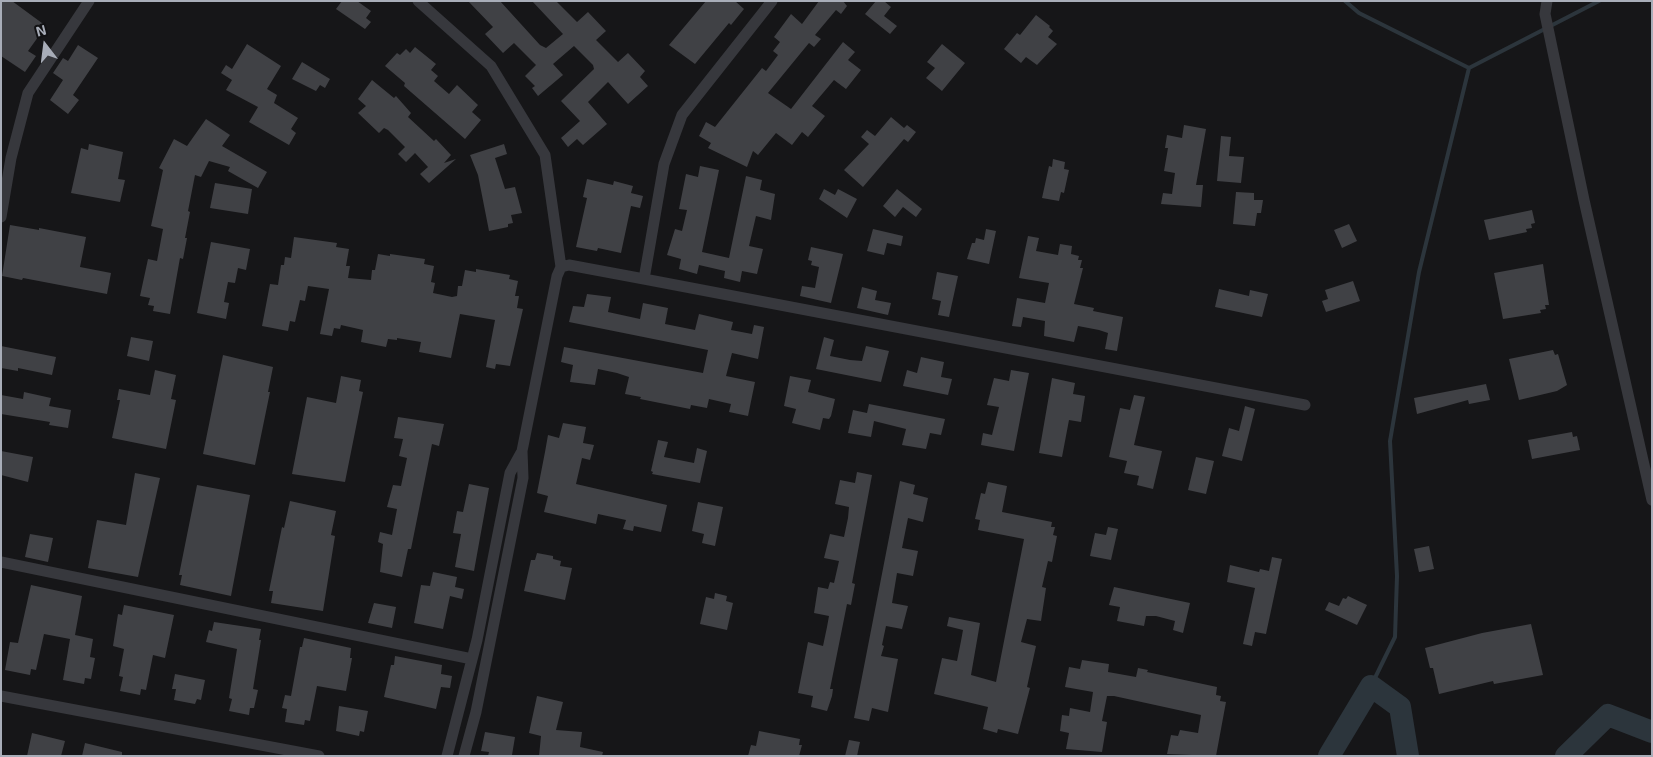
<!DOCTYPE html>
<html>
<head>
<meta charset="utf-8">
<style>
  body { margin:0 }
  #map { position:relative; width:1653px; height:757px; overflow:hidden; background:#161618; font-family:"Exo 2",sans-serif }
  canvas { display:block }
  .frame { position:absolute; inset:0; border:2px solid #a8adb8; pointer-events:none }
  .north { position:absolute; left:20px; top:20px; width:50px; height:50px; -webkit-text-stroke:4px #111113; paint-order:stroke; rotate:345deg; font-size:14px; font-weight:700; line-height:20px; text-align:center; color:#a8adb8 }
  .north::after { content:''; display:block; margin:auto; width:18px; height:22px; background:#a8adb8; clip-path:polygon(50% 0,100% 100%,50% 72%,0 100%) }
</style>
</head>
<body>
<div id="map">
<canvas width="1653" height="757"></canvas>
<div class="frame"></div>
<div class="north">N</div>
</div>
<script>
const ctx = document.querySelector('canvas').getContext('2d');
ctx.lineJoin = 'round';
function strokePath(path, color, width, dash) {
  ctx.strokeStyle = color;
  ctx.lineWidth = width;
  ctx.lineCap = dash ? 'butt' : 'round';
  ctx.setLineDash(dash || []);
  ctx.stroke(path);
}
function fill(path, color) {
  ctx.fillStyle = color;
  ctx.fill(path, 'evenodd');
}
const stream = new Path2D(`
  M1345,1L1359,13L1469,68
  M1371,686L1395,637L1397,576L1390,441L1419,272L1469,68L1599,1`);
const river = new Path2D(`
  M1329,756L1371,686L1400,707L1408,756
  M1566,756L1608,715L1652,732`);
const building = new Path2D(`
  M1,1H12L46,26L28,51L36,56L25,72L1,56Z
  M342,1H357L371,11L366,18L371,22L365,29L336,9Z
  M468,1H500L540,45L546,48L563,34L532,1H556L577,22L588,12L606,31L596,40L618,62L628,53L645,71L640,77L648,86L628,104L608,82L588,102L607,124L583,145L577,139L568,147L561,138L580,121L561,101L594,69L593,65L574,46L553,64L563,75L538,96L532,88L535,86L525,76L536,65L514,43L503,53L485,34L493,27Z
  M706,1H735L744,9L731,25L729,23L695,64L669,45Z
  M819,1H843L847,6L841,14L836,10L815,35L821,39L814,47L809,43L768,93L791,109L843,42L855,52L848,60L861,70L846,89L834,80L812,106L825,116L808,137L802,132L792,145L776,133L758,155L753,151L747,167L708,148L711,143L699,136L706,122L715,127L762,68L766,71L778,55L773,51L780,42L774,37L791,14L802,24Z
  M876,1H884L891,7L884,16L897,26L890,34L865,14Z
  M1036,15L1050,26L1049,27L1053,31L1048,37L1057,44L1037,65L1026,57L1021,63L1004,49L1017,33L1020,35Z
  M247,44L281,66L267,89L277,95L274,103L298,118L291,129L296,133L289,145L249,122L258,107L226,90L232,80L221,73L226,65L232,69Z
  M942,44L965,63L942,91L926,78L935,68L927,62Z
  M78,45L98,58L73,95L79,100L68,114L50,100L63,80L53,73L63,58L68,61Z
  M415,47L436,64L431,70L438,76L434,81L449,94L457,85L478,105L472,112L481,120L465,139L404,86L405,83L385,66L397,53L400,55L406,49L410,53Z
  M302,62L330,79L325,88L320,85L316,91L292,79Z
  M372,80L394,98L396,96L411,113L408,117L434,141L436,139L451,155L444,163L456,159L429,183L420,174L428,167L415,153L406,162L398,154L405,147L388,130L384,128L379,133L358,113L366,106L358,99Z
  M891,117L904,128L907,125L916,132L908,142L904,139L863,187L844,170L869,144L861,137L867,130L875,136Z
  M206,119L230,135L222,146L267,172L258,188L228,171L230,167L209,161L201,177L195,175L188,211L190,212L185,238H187L183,259L180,258L170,314L153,311L154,306L148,305L150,298L140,296L148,259L157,261L163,229L151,226L163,170L159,168L174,139L187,146Z
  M1184,125L1206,129L1196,185H1203L1201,207L1161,204L1163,193L1172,194L1175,173L1164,171L1168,148H1165L1167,135L1182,138Z
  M1221,136L1231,137L1229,156L1244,157L1241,183L1217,181Z
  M89,144L123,152L118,179L125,180L120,202L71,193L81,148L88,150Z
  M504,144L507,154L495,158L505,189L515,187L522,213L511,215L513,223L508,224V227L489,231L478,175L470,155Z
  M1053,159L1065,162L1064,169L1069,170L1064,193L1061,192L1059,201L1042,198L1049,166L1052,167Z
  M700,166L719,170L702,252L729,258L746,176L762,180L760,190L775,194L771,220L756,216L749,246L763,249L757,274L742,271L740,282L724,278L725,271L699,265L697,274L679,269L681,259L667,255L675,229L682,231L687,210L679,209L686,174L698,177Z
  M587,179L613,185L614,181L633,186L631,193L643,196L640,208L631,206L621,253L598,248L597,251L576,247L587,198L583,197Z
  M215,183L252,189L248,214L210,208Z
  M824,189L835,195L838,189L857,199L847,218L819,199Z
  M897,189L922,209L916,217L903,207L895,217L883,206Z
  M1236,192L1254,193V200H1263L1261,213H1257L1255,226L1233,224Z
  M1532,210L1535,223L1531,224L1532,228L1526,229L1527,232L1489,240L1484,220Z
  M1349,224L1357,241L1342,248L1334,230Z
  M10,225L39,230V228L86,237L80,267L111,273L107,294L23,278L22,280L2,276Z
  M873,229L903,236L901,246L887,243L884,255L867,251Z
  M986,229L996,231L989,264L967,259L972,243H975L976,238L984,240Z
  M1028,236L1039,238L1036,251L1058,255L1060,244L1072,246L1071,254L1079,256L1078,260H1082L1080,268H1083L1074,304L1094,308L1093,311L1123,317L1117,351L1105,349L1108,333L1099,330L1078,326L1074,342L1044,336L1045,321L1023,317L1021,327L1012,326L1017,298L1045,303L1049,283L1019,278Z
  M294,237L337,243L336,247L349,249L346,266H350L348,278L371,280L372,270H375L378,254L390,256V254L425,259L424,264L434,266L431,282L435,283L433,293L452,297L457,296L458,286H462L465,270L476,272V269L510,275L509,279L518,281L515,296H519L517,308L523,309L510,366L496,364L495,369L486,367L495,320L460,314L451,358L419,352L421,342L397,338V340L388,339L386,347L361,342L363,330L341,325L340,329L334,328L332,336L320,334L329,289L308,286L305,301L300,300L295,322L290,321L288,331L262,326L270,284L278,285L281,265H284L285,257L291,258Z
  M211,242L250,249L246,270L238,268L235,283L228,282L224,302L229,303L226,319L197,313Z
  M811,247L843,254L831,303L800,296L802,286L815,288L819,267L811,265L812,261L808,260Z
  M1543,264L1549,305H1545L1546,309L1540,310L1541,313L1503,319L1494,273Z
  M937,272L958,276L949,317L938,315L941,301L932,299Z
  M1353,281L1360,301L1326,312L1322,301L1328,299L1325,290Z
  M862,287L877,291L875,300L891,303L888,315L857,308Z
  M1219,289L1249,296L1250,290L1268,294L1262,317L1215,307Z
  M587,294L611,297L608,312L640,319L643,303L668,308L665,324L695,330L699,314L733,322L731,330L752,334L754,325L764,327L758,359L732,353L726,376L755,382L748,416L729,412L731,404L709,399L707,408L691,405L690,409L640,399L641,397L625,394L629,377L617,373L598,369L595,385L570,382L573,365L561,362L564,347L703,373L708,350L569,322L573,306L584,307Z
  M131,337L153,341L149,361L127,356Z
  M824,337L834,340L830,356L850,360L862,361L866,346L889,351L881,382L816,369Z
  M1,346L56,357L52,375L18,368V371L1,368Z
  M1553,350L1555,355L1558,354L1567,385L1557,391L1519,400L1509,359Z
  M223,355L273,367L268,392H270L255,465L203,454Z
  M921,357L944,362L941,377L952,379L948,395L903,386L907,370L917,373Z
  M155,370L176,375L171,399L176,400L166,449L112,438L120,400H117L119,389L150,395Z
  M1011,370L1029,373L1014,451L981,445L983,433L992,435L999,407L987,405L994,378L1009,381Z
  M341,376L361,380L359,391L363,392L345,482L292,474L307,397L336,403Z
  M790,376L811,380L808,392L835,399L831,416L829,419L823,418L820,430L792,423L796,409L784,406Z
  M1052,378L1075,383L1073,394L1085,396L1081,422L1069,420L1062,457L1039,453Z
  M1486,384L1490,400L1469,404L1468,400L1417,414L1414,398Z
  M24,392L51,398L49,406L71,410L68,428L49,425L50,422L1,414V395L23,399Z
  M1134,395L1145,397L1134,445L1162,451L1153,489L1137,485L1139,476L1124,473L1127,461L1109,457L1120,408L1130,410Z
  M869,404L945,419L941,435L930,433L926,449L902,445L906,429L874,421L871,437L848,433L853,410L867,413Z
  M1245,406L1255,409L1242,461L1222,456L1229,428L1239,431Z
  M398,417L444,424L439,446L432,444L411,549H408L402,577L380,572L383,544L378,542L380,532L392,535L397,509L387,507L393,485L401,486L407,458L399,456L403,439L394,438Z
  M563,423L586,427L583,443L594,445L590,460L582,458L576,484L667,505L661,532L634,526L633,531L623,529L626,520L598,514L596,524L544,512L548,496L537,493L545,452L548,435L559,438Z
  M1572,432L1573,437L1577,436L1580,450L1532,459L1528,440Z
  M658,440L668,442L664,457L694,463L697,448L707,451L700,483L652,474L653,472L651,471Z
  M1,451L33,457L28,482L1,475Z
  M1196,457L1214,461L1206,494L1188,490Z
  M857,472L872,475L852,583L855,584L851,605L847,604L830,689H833L832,696L827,711L811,707L813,696L798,693L808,642L823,646L827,627L829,616L814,613L818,587L828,589L830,582L834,583L839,561L824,558L830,534L844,537L848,518L849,507L835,504L840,480L855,483Z
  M135,473L160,478L138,577L88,568L97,520L126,525Z
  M900,481L915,485L913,494L928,498L923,522L908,518L902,548L918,551L913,576L897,573L892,603L908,606L902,629L886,626L882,645L884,646L881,656L898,659L888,712L872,708L869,721L854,718Z
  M988,482L1007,486L1002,512L1052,522L1051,527H1055L1053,535L1057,536L1052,562L1048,561L1042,587L1046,588L1041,621L1027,619L1021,642L1036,646L1027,687L1030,688L1018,734L998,729L997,733L983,729L988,707L934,694L942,658L957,661L961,641L963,630L947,626L949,617L980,623L971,675L996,682L1024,539L978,530L980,520L975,519L981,493L985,494Z
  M469,484L489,488L474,571L455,567L461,534L453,533L457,511L463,512Z
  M197,485L250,495L231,596L180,585L182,575H179Z
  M290,501L336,511L331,535L335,536L323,611L271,603L273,591H269L282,527L284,528Z
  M698,502L723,507L715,546L702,543L704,534L692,531Z
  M1108,527L1118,529L1111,560L1090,556L1095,533L1106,535Z
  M30,534L53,538L48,562L25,557Z
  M1429,546L1434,569L1419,572L1414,549Z
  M537,553L553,556V559L561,561L560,566L572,568L565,600L524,591L531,560H535Z
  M1272,557L1282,559L1266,634L1255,632L1252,646L1243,644L1255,588L1227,582L1230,565L1259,572L1260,569L1269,571Z
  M433,572L457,577L455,587L464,589L462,599L450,596L443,629L414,623L421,585L430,586Z
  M31,585L82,596L75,635L93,639L90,657L95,658L91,679L85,678L84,684L63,680L70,639L44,634L36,670L31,669L30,675L5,670L10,642L18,643Z
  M1114,587L1190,603L1183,633L1173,630L1175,621L1156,616H1146L1144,626L1117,621L1120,607L1109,605Z
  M715,593L727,596L726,601L733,603L727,630L700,624L706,597L714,599Z
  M1348,596L1367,605L1357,625L1325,610L1329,602L1339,606L1343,598L1346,599Z
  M374,603L396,607L392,628L368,623Z
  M124,605L174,615L165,658L153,655L146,690L141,689L140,695L120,691L123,677L119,676L124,649L113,646L118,614L122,615Z
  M214,622L261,629L259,640H261L253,689L258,690L254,708H250L249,715L229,711L232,699L229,698L237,649L206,642L209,630L212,631Z
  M1531,624L1543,675L1494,684L1493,681L1439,694L1433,668H1430L1425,648L1482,633Z
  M304,638L351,648L350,658H352L346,691L317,686L310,721L305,720L304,725L285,722L287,709L282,708L285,695L291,696L300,647H302Z
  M395,656L442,665L441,674L452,676L450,688L441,687L436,709L384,697L391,665H394Z
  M1082,660L1109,664L1108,672L1136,677L1138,668L1148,670L1147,672L1217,687L1216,695L1221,696L1220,701L1226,702L1216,756L1167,754L1171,735L1178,736L1180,730L1198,733L1201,715L1114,696H1107L1102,721L1107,722L1102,752L1066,749L1069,733L1060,731L1062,715L1069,716L1070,708L1090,712L1093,692L1065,687L1069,667L1080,669Z
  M175,674L205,680L201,700L197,699L195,704L174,700L176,689H172Z
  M537,696L563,702L556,730L582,732L580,747L603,752L602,756H539L541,736L529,733Z
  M339,706L368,711L364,732L360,731L359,736L336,731Z
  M759,731L800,739L799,745H802L799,756H748L751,745L756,746Z
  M485,732L515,737L512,755L488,756L489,752L481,751Z
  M32,733L65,741L61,756H27Z
  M849,740L860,742L857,756H845Z
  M85,743L122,752V756H82Z`);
const street = new Path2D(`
  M418,1L491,66L545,155L561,267
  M1547,1L1545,14L1584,200L1652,500
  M1,217L11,158L28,93L89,1
  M644,279L664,164L682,115L772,1
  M1,562L472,659
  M1,696L319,756
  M447,756L477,640L510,473L521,453
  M464,756L476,712L523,478L522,451L557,276L561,267L569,265L644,279L1305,405`);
strokePath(stream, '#2c353c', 4);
strokePath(river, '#2c353c', 22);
fill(building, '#404145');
strokePath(street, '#37383d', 11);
</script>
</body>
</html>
